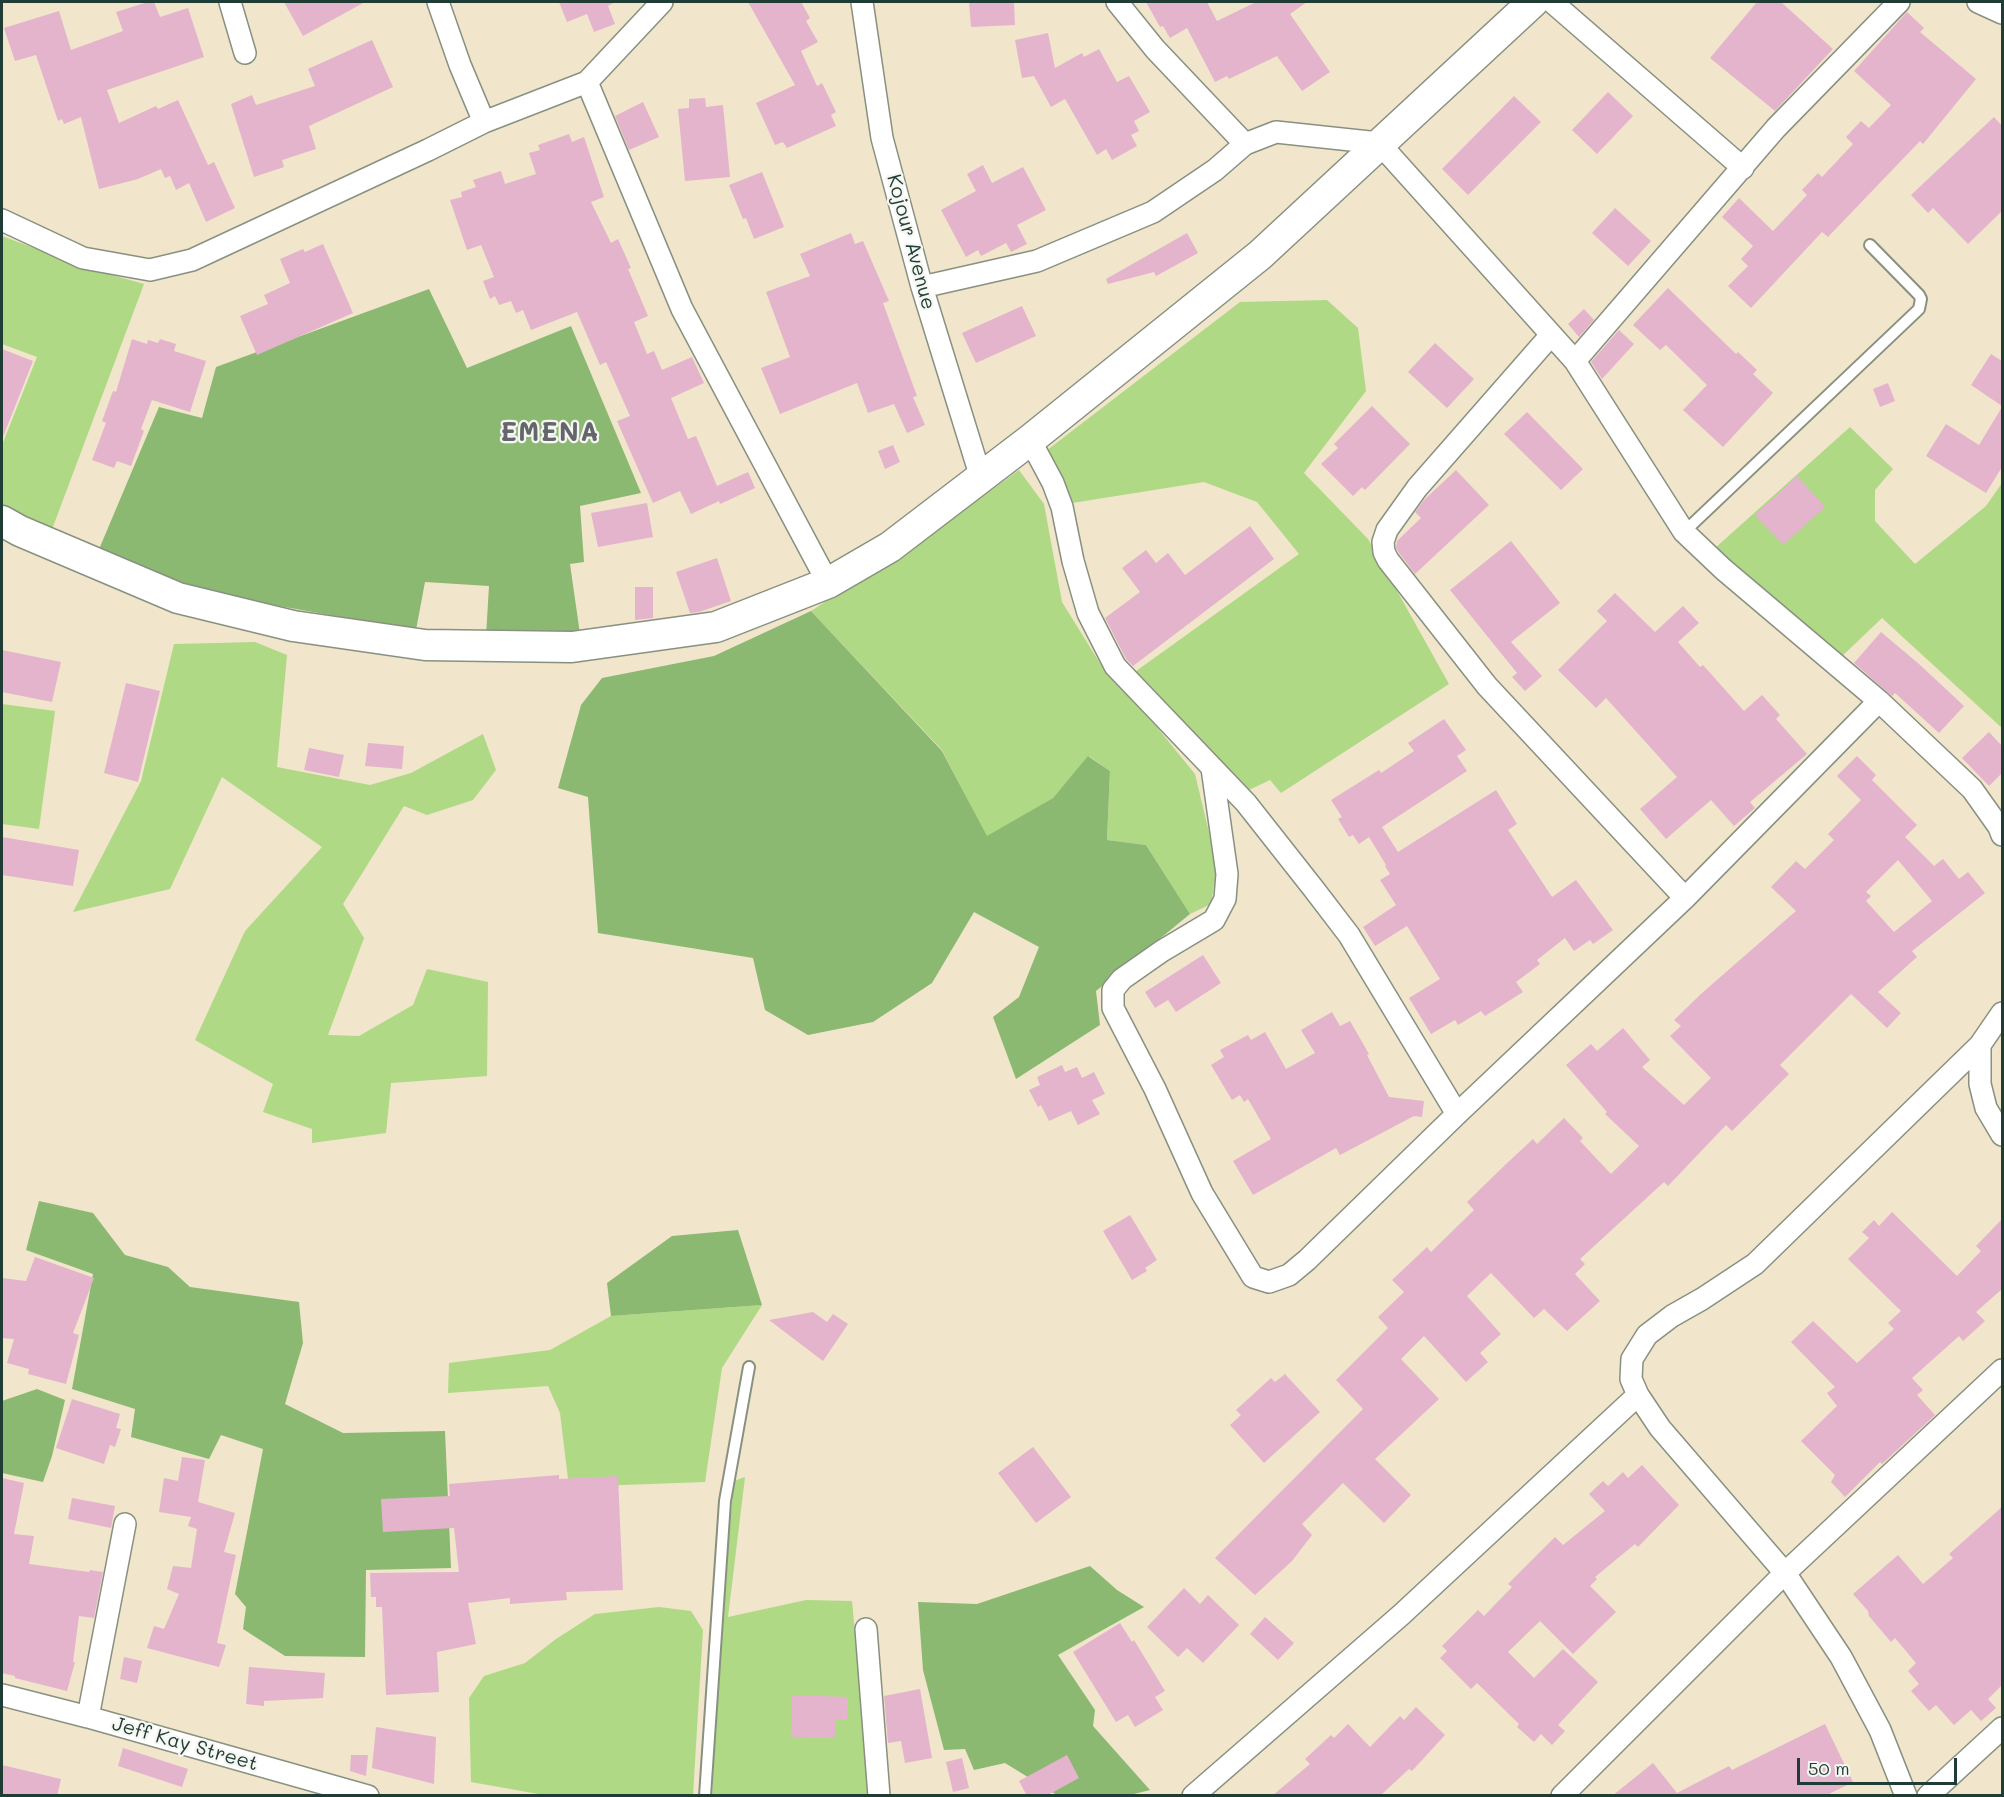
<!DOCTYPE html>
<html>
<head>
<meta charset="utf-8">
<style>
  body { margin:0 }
  #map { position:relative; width:2004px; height:1797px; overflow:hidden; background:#f1e5cc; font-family:Mali,sans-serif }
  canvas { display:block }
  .frame { position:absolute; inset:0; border:3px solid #1f3d34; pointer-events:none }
  .scale { position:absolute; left:1797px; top:1758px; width:160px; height:27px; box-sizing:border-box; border:3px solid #1f3d34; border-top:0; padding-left:8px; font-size:18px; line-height:21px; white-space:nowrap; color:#1f3d34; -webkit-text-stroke:4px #f6f6f2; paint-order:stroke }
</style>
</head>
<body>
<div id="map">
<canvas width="2004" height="1797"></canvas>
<div class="frame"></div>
<div class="scale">50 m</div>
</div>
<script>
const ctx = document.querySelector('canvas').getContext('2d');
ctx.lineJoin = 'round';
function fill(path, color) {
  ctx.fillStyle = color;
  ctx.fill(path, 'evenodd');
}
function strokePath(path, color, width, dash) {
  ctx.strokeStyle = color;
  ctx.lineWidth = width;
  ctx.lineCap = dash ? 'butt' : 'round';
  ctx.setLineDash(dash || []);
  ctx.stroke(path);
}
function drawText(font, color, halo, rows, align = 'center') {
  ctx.font = font + ' Mali,sans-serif';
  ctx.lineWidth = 4.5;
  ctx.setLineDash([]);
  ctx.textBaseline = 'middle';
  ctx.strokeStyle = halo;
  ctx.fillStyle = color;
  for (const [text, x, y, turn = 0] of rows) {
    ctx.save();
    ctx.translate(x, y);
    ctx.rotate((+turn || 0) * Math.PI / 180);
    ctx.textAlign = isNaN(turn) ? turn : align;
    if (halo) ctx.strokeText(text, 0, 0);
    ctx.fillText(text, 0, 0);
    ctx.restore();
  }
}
const green = new Path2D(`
  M2,236L87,268L144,284L51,532L2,508V445L37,357L2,344Z
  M1327,300L1358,328L1366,391L1304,473L1368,539L1449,684L1281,793L1270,780L1249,790L1205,749L1132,674L1299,554L1257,502L1204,482L1066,504L1042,454L1240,302Z
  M1850,427L1893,469L1875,490V521L1915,564L1986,506L2002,483V728L1882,618L1838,660L1714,549Z
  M1019,470L1044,504L1062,602L1106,673L1155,725L1195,774L1217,866L1211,904L1190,914L1146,845L1107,840L1110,771L1089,756L1053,798L987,837L942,750L811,611L936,530Z
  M255,642L287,655L277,767L370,785L411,773L483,734L496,770L473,800L427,815L404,806L343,904L364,938L328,1035L359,1036L413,1005L427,969L488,982L487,1076L391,1083L386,1133L312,1143V1129L263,1112L273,1084L195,1040L245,931L322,847L222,777L170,889L73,912L141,781L174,644Z
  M2,704L55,711L39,829L2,824Z
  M762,1305L722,1368L705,1482L569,1487L560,1413L548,1386L448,1393L449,1363L550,1350L611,1316Z
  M745,1477L728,1617L806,1600L852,1601L870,1795L712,1796L720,1634L734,1481Z
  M659,1607L691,1611L703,1630L693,1795H544L471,1782L469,1698L484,1676L525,1663L556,1639L595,1614Z`);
const forest = new Path2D(`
  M429,289L467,368L571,326L641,493L580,506L584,562L570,564L580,634L486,636L489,586L425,582L416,630L193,591L97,554L159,407L202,418L216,367Z
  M811,611L942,751L987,836L1053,798L1088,756L1110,771L1107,840L1146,845L1190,914L1096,991L1100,1025L1016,1079L993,1017L1019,997L1039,947L974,912L932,983L873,1022L808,1035L765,1010L753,958L598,933L588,797L558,788L581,705L602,678L714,656Z
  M39,1201L93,1213L125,1255L168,1267L190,1287L299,1302L303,1343L285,1404L343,1433L445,1431L451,1568L366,1570L365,1657L285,1656L243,1629L246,1607L235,1594L263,1449L221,1435L209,1459L131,1437L135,1409L72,1389L93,1274L26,1250Z
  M738,1230L762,1305L611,1316L607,1283L672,1236Z
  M37,1389L65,1400L52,1456L43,1482L2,1473V1401Z
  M1090,1566L1117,1590L1144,1607L1058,1655L1095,1710L1093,1726L1150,1790L1130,1795H1057L1005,1763L974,1770L965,1749L944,1750L923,1670L918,1602L977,1604Z`);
const building = new Path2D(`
  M148,2H154L160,17L188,8L204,57L107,90L119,123L156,106L158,109L178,100L208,165L214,162L235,208L206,222L189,183L176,190L170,176L165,178L161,169L138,179L99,189L81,117L64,124L62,119L58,121L36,55L15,61L4,28L59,11L71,50L123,31L116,12Z
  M284,2H365L303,36Z
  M559,2H615L608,6L615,24L594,32L587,14L567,22Z
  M748,2H801L810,18L806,21L818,42L801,51L817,86L822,83L836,112L831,115L836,126L787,148L783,142L775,145L756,103L795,85Z
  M969,2H1014L1015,25L971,27Z
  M1146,2H1207L1217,21L1256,2H1307L1290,14L1330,72L1302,91L1277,56L1229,79L1227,76L1215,82L1187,28L1170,38L1163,26L1160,27Z
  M1757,2H1781L1833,49L1775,111L1710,58Z
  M1907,12L1924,28L1920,32L1976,79L1923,144L1920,141L1828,237L1822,232L1751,308L1728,286L1748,266L1741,259L1753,246L1722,217L1739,198L1773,231L1807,195L1802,190L1818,173L1822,177L1853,144L1846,137L1861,121L1869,128L1891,105L1854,71Z
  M1048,33L1055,68L1082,53L1084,57L1099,49L1117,82L1129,76L1150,112L1134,121L1139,131L1131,135L1137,146L1112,160L1106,149L1097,155L1065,99L1051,107L1034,76L1022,78L1015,40Z
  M372,40L393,87L309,126L316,149L282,160L284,167L254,177L231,104L252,95L256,105L315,86L308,69Z
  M1608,92L1633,116L1597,154L1572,130Z
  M1514,96L1541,122L1468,195L1442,169Z
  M705,98L706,107L723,105L730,177L685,181L678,109L689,108V99Z
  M643,102L659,137L629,150L615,116Z
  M1994,117L2002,126V211L1968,244L1933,208L1928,213L1911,195Z
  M569,134L572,142L584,137L604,197L591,202L611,243L618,239L631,268L628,269L648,316L634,322L647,354L654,351L662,370L692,357L704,383L671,398L688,439L696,436L717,486L748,472L755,488L720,504L719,501L691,514L680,491L653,503L617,421L630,416L606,362L600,365L577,312L531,330L523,310L516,313L511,301L499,305L495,296L490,299L483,281L494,277L481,245L467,250L450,200L462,197L461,192L476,187L473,180L501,171L505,184L536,174L529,153L540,150L538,145Z
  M983,165L992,183L1023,167L1046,210L1017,225L1027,244L1011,252L1006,243L981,256L978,250L966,257L941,210L976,191L967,174Z
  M762,172L784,227L754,239L746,218L743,219L729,185Z
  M1615,208L1651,241L1628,266L1592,233Z
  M851,233L855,244L863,241L889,301L883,303L917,396L913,397L925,425L907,433L894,404L868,413L857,383L780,414L761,368L790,357L766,292L810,276L800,254Z
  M1187,233L1198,253L1156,276L1154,272L1108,284L1106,279Z
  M323,244L353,313L257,355L240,316L268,304L264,295L290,283L280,259L303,249L305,252Z
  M1668,288L1736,354L1738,352L1757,370L1753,374L1773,393L1723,447L1683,410L1707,385L1666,345L1660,350L1633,325Z
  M1022,306L1036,336L976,363L962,333Z
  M1584,309L1594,320L1579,337L1568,324Z
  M1619,330L1634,344L1602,379L1591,362Z
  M132,339L147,344L148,340L158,343L160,339L176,344L174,351L206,361L190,412L152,400L141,429L144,431L131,466L117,461L114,468L92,460L106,423L102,421L113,391L116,392Z
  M1435,343L1474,379L1447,408L1408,372Z
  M2,349L33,361L3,437H2Z
  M1991,354L2002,361V406L1971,385Z
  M1888,383L1895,401L1880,407L1873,389Z
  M1372,406L1410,444L1365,490L1362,487L1353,496L1321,464L1338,448L1334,444Z
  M2002,407V467L1986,493L1926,456L1946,424L1979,445Z
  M1527,412L1583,469L1561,490L1504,434Z
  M893,445L900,462L885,469L878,451Z
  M1456,470L1489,505L1415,574L1399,553L1396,548L1397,541L1421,518L1415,512L1424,500Z
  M1797,476L1825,507L1783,545L1755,515Z
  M647,503L653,537L598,547L591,513Z
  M1250,526L1274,559L1133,666L1126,659L1105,618L1140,592L1122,568L1146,550L1156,563L1168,553L1185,575Z
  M1511,541L1560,603L1511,642L1542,676L1525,691L1512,677L1517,673L1450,590Z
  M717,558L731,601L699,612L690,613L676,572Z
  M635,587H653V618L635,620Z
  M1615,593L1655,632L1683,606L1699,623L1678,642L1700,667L1703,665L1744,711L1762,695L1780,715L1776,719L1807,754L1750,802L1755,808L1734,826L1711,800L1666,839L1640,809L1677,777L1606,698L1596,708L1558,670L1607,621L1597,611Z
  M1881,632L1919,664L1964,706L1939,733L1895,693L1892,696L1854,663Z
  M2,650L61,662L52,702L2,692Z
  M126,683L160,691L138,782L104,773Z
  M1444,719L1466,750L1457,756L1467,771L1382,827L1398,852L1496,790L1517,824L1508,830L1552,897L1576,880L1613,930L1593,944L1590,940L1574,951L1565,938L1537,960L1540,964L1516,982L1523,992L1485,1016L1481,1011L1458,1025L1455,1020L1431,1034L1409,998L1440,979L1407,926L1375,946L1363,927L1396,905L1380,880L1390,874L1385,866L1386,865L1369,837L1359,844L1353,835L1349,837L1338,819L1342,817L1331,800L1379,770L1381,773L1414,751L1408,743Z
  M1989,732L2002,746V773L1989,786L1962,758Z
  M368,743L404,746L402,769L365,766Z
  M309,748L344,755L339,777L304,770Z
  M1857,756L1876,775L1872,780L1917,825L1905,837L1934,866L1943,859L1959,879L1968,872L1985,893L1912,951L1917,957L1878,992L1901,1013L1887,1028L1851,994L1780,1065L1789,1074L1732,1131L1726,1125L1668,1186L1664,1182L1580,1259L1585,1264L1575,1274L1600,1301L1567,1331L1544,1309L1534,1318L1491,1273L1467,1296L1501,1334L1480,1353L1488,1362L1466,1382L1424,1336L1401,1359L1439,1399L1375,1459L1411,1495L1384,1523L1343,1483L1302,1524L1312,1535L1292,1561L1255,1595L1215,1558L1363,1409L1336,1380L1388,1328L1378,1317L1404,1292L1392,1280L1427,1247L1431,1252L1474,1210L1467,1202L1505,1165L1533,1139L1537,1144L1564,1118L1583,1138L1580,1141L1611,1174L1639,1146L1605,1114L1607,1112L1566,1065L1591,1044L1597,1051L1623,1028L1650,1060L1642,1067L1684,1105L1711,1078L1670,1036L1681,1026L1674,1020L1702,993L1796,911L1771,887L1796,861L1805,869L1834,840L1828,834L1861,800L1837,776ZM1898,860L1932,901L1894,932L1866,901L1871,896L1866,892Z
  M2,837L79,850L73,886L2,875Z
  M1203,955L1221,983L1176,1012L1168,1000L1155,1008L1145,992Z
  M1332,1012L1340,1026L1350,1021L1369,1054L1367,1055L1389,1097L1424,1101L1422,1117L1414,1116L1340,1155L1336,1148L1253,1195L1233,1161L1271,1139L1248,1099L1244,1102L1240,1095L1232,1100L1211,1065L1224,1057L1220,1050L1248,1035L1251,1040L1265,1032L1286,1069L1315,1053L1301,1030Z
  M1062,1065L1065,1072L1077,1067L1082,1078L1094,1072L1105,1094L1092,1100L1100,1114L1078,1125L1071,1111L1049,1121L1041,1105L1038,1107L1029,1090L1040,1085L1037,1077Z
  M1892,1212L1957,1276L1981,1251L1976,1246L2002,1219V1289L1976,1312L1985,1321L1963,1341L1959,1336L1912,1378L1923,1390L1917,1395L1935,1415L1882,1464L1880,1462L1845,1497L1831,1482L1835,1475L1801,1441L1837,1406L1827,1393L1835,1387L1791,1342L1813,1321L1857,1363L1894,1329L1888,1323L1901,1311L1848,1259L1869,1238L1862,1232L1874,1220L1879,1226Z
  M1130,1215L1157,1260L1145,1268L1147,1271L1132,1280L1103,1231Z
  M35,1257L94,1278L73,1333L79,1335L66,1384L28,1374L29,1369L7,1363L14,1339L2,1338V1278L26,1281Z
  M813,1312L827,1322L833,1314L848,1324L823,1361L769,1320Z
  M1285,1374L1320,1412L1264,1463L1230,1425L1241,1415L1236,1410L1271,1378L1275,1382Z
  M72,1399L120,1414L116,1428L121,1429L115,1447L110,1445L104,1464L56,1448Z
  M1033,1447L1071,1497L1036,1523L998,1473Z
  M182,1457L205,1460L198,1502L235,1513L224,1552L236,1555L217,1643L226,1645L219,1667L147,1648L154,1626L164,1629L179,1594L167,1589L173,1566L191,1568L197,1529L188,1526L191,1517L159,1512L164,1478L178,1481Z
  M1642,1465L1679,1505L1638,1547L1635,1544L1595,1577L1597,1579L1590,1586L1616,1612L1573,1654L1540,1621L1508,1652L1534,1678L1563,1649L1598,1682L1558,1725L1565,1731L1552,1745L1541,1734L1534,1742L1517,1727L1519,1724L1477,1683L1471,1689L1440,1658L1447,1651L1442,1646L1478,1610L1484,1616L1512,1587L1508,1584L1555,1537L1563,1545L1605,1511L1589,1494L1603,1481L1608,1486L1623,1472L1628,1478Z
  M559,1475V1479L618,1476L623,1590L566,1592L567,1600L510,1604V1598L468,1603L476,1644L437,1652L439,1692L386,1695L382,1607H376V1597H371L370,1573L459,1572L454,1528L383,1532L381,1499L450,1496L449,1484Z
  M2,1478L24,1483L14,1534L34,1536L29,1564L89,1572L90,1570L103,1572L94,1618L79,1616L73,1662H75L67,1691L15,1678V1676L2,1673Z
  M72,1498L115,1506L111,1528L68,1519Z
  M2002,1507V1685L1988,1699L1996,1708L1981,1721L1971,1710L1954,1725L1936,1705L1929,1711L1911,1691L1919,1684L1908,1671L1916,1663L1895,1638L1891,1642L1869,1616L1868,1611L1853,1594L1898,1555L1923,1584L1953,1558L1949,1554Z
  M1184,1588L1200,1604L1208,1595L1239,1625L1203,1663L1187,1648L1178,1657L1147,1627Z
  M1265,1617L1294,1643L1278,1660L1250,1634Z
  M1120,1623L1132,1642L1134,1640L1165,1691L1155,1697L1163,1710L1135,1727L1128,1715L1116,1722L1073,1652Z
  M124,1657L142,1661L137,1683L120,1679Z
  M249,1667L325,1673L323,1698L264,1701V1706L246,1704Z
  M920,1689L932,1758L905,1763L901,1741L888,1743L884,1696Z
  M792,1695L848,1697L847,1720L836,1719L835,1738L791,1737Z
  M1416,1707L1445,1735L1412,1771L1409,1769L1380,1796H1272L1310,1764L1305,1759L1331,1735L1334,1738L1348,1724L1370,1747L1400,1716L1404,1720Z
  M1825,1724L1853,1782L1825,1796H1612L1653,1763L1677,1793L1729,1766L1732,1770Z
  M376,1727L436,1737L434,1784L372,1768Z
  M123,1748L188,1769L182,1787L118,1766Z
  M351,1755H368L366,1776L350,1771Z
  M1067,1755L1079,1778L1046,1796H1027L1019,1781Z
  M962,1758L969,1788L953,1792L946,1762Z
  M2,1765L61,1779L57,1796H2Z`);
const lane = new Path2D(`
  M1684,532L1919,309L1921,299L1919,295L1870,245
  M705,1796L725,1501L749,1367`);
const street = new Path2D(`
  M230,2L245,53
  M862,2L882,138L922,287L981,478
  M1117,2L1155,49L1245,144
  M1552,2L1743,168
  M1978,2L2002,13
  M587,82L662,2
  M484,122L587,82L682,309L828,583
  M2,220L83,258L150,270L192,260L428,150L484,122L460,65L438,2
  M922,287L1037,261L1153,212L1215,170L1245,144L1276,132L1379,143L1575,361L1684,532L1723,569L1879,701L1972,789L1999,827L2002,835
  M1551,335L1417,488L1387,530L1383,542L1384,552L1388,560L1487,686L1685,898
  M1575,361L1776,128L1899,2
  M1030,440L1053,483L1062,507L1073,561L1088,613L1115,666L1246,803L1313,888L1349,935L1457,1114
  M1212,768L1227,874L1225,899L1214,920L1162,951L1122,979L1113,990V1008L1155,1089L1202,1193L1253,1277L1269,1282L1289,1275L1307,1260L1457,1114L1685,898L1879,701
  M1980,1045V1084L1986,1108L2002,1135
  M866,1629L879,1796
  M2,1695L88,1717L368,1796
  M88,1717L125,1524
  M1193,1796L1401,1615L1638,1395
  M1562,1796L1785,1573L2002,1370
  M1906,1796L1880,1730L1841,1657L1785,1573L1660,1428L1638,1395L1631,1379L1632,1359L1647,1335L1672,1316L1702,1299L1755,1264L1980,1045L2002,1013
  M1928,1796L2002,1728`);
const secondary = new Path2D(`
  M2,521L20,531L178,598L293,626L425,645L572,647L716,627L828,583L890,547L1030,440L1260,255L1533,2`);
const streetNames = [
  ["Kojour Avenue",911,242,75],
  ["Jeff Kay Street",185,1744,16]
];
const districtNames = [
  ["EMENA",550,433]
];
fill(green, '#afd984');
fill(forest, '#8bb972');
fill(building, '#e4b4cd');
strokePath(lane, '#889180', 14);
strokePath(street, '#889180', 24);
strokePath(secondary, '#889180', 33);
strokePath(lane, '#fff', 10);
strokePath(street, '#fff', 21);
strokePath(secondary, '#fff', 30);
drawText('20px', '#1f3d34', '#f6f6f2', streetNames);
ctx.letterSpacing = '1.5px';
drawText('bold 26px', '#64676a', '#f6f6f2', districtNames);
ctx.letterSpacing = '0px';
</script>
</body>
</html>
